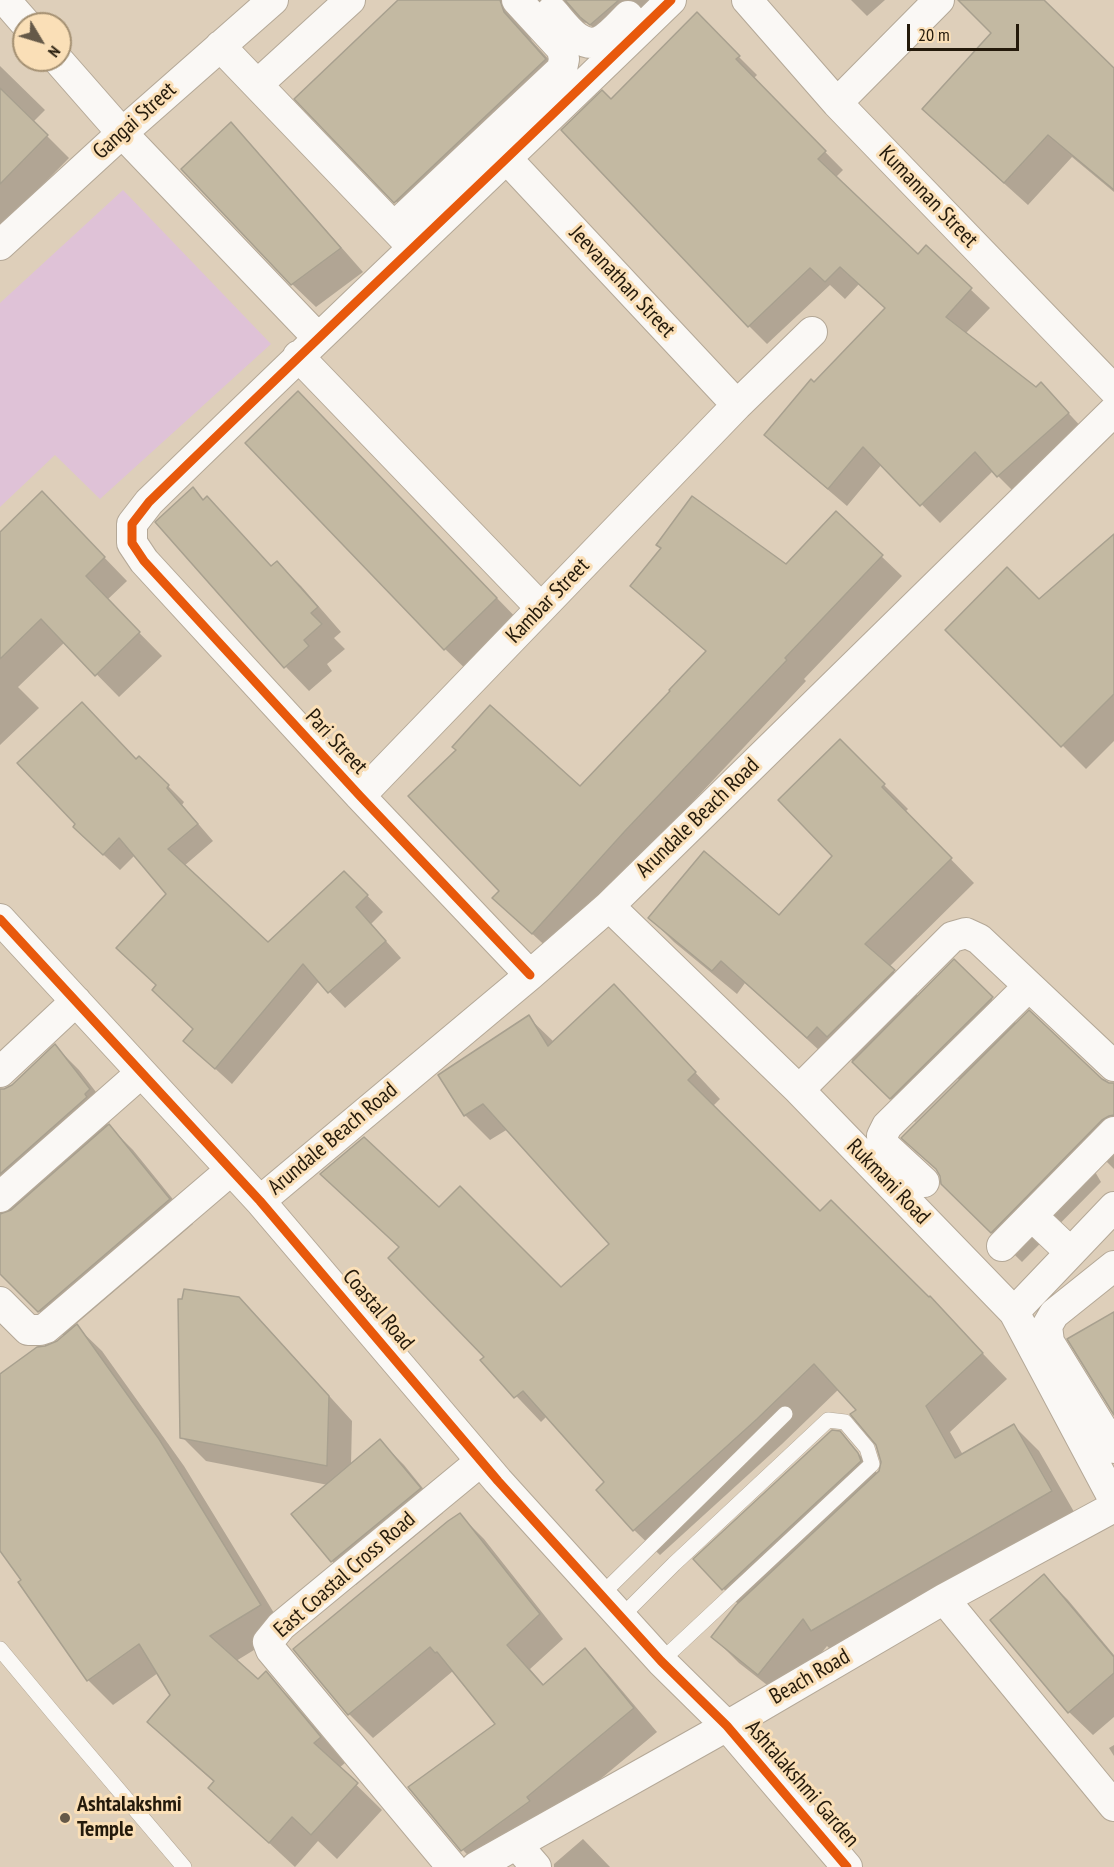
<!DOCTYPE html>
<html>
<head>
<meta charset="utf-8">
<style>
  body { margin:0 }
  #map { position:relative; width:1114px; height:1867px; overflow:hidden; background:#decfba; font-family:"PT Sans Narrow",sans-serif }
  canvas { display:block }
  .north { position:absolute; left:12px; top:12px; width:60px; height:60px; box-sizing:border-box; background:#fadfb7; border:2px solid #a49072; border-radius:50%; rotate:128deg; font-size:16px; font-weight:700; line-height:24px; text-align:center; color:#241a0b }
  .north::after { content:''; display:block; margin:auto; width:21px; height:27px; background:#655948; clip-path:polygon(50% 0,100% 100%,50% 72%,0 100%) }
  .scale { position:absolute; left:907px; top:24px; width:112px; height:27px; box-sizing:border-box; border:3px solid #241a0b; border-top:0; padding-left:8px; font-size:18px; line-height:21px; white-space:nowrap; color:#241a0b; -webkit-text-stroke:4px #fadfb7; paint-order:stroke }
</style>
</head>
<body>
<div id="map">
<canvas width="1114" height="1867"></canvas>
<div class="north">N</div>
<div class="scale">20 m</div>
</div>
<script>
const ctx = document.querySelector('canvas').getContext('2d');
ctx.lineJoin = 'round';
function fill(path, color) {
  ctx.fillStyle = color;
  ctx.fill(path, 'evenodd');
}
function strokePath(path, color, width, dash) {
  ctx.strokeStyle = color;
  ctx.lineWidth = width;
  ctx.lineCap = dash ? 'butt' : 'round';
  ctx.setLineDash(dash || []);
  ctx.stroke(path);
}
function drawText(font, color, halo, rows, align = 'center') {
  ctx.font = font + ' "PT Sans Narrow",sans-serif';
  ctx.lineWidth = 6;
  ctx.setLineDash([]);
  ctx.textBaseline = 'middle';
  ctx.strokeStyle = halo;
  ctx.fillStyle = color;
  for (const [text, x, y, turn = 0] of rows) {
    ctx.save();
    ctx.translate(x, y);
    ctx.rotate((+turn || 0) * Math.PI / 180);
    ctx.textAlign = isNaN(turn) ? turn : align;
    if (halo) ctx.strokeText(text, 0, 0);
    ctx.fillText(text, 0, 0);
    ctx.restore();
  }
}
const green = new Path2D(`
  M123,190L271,344L100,499L55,455L0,507V303Z`);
const shadow = new Path2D(`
  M401,0H680L619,52L588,23L577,22L528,33L532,41L574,87L424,230L296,99Z
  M851,0H885L867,16Z
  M977,0H1042L1114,70V192L1072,157L1028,205L947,132L993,33Z
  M697,15L757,75L753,79L843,170L835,178L918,256L926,247L990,308L965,334L1036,389L1059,403L1086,432L1016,494L993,471L940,523L882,464L847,506L785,453L766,435L886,309L859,284L845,299L830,285L767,344L749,326L611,101Z
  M0,66L45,110L33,122L69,158L20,208L0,238Z
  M230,124L254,148L363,272L316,307L292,284Z
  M328,424L527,629L476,679L445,649Z
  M193,490L204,501L207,498L272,567L277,563L301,586L341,632L334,638L345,649L327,664L332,671L309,691L286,667L157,522Z
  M42,493L127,581L107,600L162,656L119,697L65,642L18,687L39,708L0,745V534Z
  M836,513L902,576L804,679L806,681L552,952L514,917L580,788L707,652L652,605L632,586L786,566Z
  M1114,536V741L1086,769L947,630L1039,601Z
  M840,741L908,809L905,812L974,883L889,967L919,997L954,962L1017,1024L1101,1080L1109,1084H1114V1169L1106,1161L1094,1170L1101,1182L1022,1262L973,1214L941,1174L904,1138L960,1081L958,1079L915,1122L841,1050L831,1061L745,983L737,994L674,942L650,918L779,917L834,856Z
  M137,760L168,786L184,802L182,805L213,841L184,866L268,944L361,889L383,912L371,924L401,958L345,1008L319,981L232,1084L185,1041L195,1029L158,986L168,894L135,855L120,870L91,843Z
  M639,1012L720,1099L712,1107L820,1213L929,1299L930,1298L1007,1379L950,1432L963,1455L1014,1426L1039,1451L1077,1517L837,1656L827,1646L785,1699L739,1663L713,1637L738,1604L695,1559L839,1433L878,1474L883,1462L877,1444L858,1410L839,1389L782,1444L660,1555L634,1530L606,1483L547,1416L541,1422L482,1360L486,1357L439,1209L561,1289L611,1244L508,1129L490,1140L465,1115L528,1017L554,1042Z
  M55,1046L79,1070L113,1114L108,1119L110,1122L107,1124L133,1150L193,1224L75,1325L102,1351L184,1466L285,1631L236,1661L258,1681L266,1674L291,1699L345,1763L339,1768L382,1810L337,1859L318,1841L295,1867L210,1788L215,1783L174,1747L149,1722L172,1695L158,1673L113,1705L88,1680L0,1549V1376L65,1337L0,1272V1090H5L13,1086Z
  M239,1299L263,1323L352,1421L351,1465L380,1441L404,1465L443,1513L356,1585L332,1561L328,1485L206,1461L182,1437Z
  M460,1515L484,1539L563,1639L530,1669L544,1685L585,1650L608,1674L657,1732L550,1821L479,1867L463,1850L410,1788L498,1724L453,1671L373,1738L349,1714Z
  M1044,1576L1068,1600L1114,1655V1717L1093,1735L1069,1712Z
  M1114,1745V1756L1109,1748Z
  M583,1839L610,1867H554V1864Z`);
const building = new Path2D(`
  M398,0H500L504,12L546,59L394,203L294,99Z
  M565,0H619L590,25L580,17Z
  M958,0H1044L1114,68V190L1048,135L1004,183L922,109L991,33Z
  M697,12L740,56L736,59L826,151L818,159L918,254L926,245L972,288L946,317L1036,387L1041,382L1069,413L997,477L975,452L920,506L863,447L828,489L764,435L811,379L814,382L885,308L840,267L825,282L810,268L748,327L561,130L602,90L611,99Z
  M0,88L48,135L0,184Z
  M231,122L341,248L291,285L181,169Z
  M298,391L497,598L444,650L245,443Z
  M193,487L203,500L207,496L271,566L277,561L318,607L311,613L322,624L304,640L309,646L284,668L155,522Z
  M42,491L105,557L86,576L140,632L95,676L41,619L0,659V532Z
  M692,496L786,564L836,511L883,555L785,658L787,660L625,831L532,934L492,898L499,891L408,796L456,750L452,747L490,705L580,786L670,691L669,690L706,651L630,586L661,548L656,545Z
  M1114,534V694L1061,747L945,630L1007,567L1039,599Z
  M82,702L136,759L139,756L169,785L167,788L198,824L168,849L268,942L344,871L368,895L356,907L386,941L328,993L303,964L215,1069L183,1041L193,1029L152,990L156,985L116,948L166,894L119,838L103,855L73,827L75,824L17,763Z
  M840,739L885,784L882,787L952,858L865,944L895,970L827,1037L817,1027L807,1038L721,961L712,971L648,918L704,851L779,915L832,856L778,800Z
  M954,959L993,997L890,1099L852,1062Z
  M614,984L696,1072L688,1080L820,1211L831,1200L929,1297L930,1296L983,1353L926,1406L955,1458L1014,1424L1052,1491L811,1631L803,1619L758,1675L711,1637L736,1605L879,1471L881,1462L876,1445L850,1414L856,1410L814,1364L757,1419L633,1531L596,1490L604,1482L523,1391L514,1398L480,1360L484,1357L388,1258L399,1247L320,1174L364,1137L439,1207L460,1186L561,1287L609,1244L483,1104L464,1116L438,1075L529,1015L548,1046Z
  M1029,1010L1102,1079L1109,1083H1114V1115L1109,1116L1102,1120L991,1233L941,1184L940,1176L936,1169L901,1138Z
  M55,1044L90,1089L85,1094L87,1097L0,1174V1089H4L12,1085Z
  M109,1124L170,1199L38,1312L0,1274V1214L11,1210Z
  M184,1289L239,1297L329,1396L327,1466L180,1438L178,1299H182Z
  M1114,1312V1415L1067,1339Z
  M77,1324L159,1439L261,1605L210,1636L258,1679L266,1671L321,1737L314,1743L358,1783L311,1835L292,1817L269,1843L208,1788L214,1781L147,1722L170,1695L139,1644L87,1681L18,1582L21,1580L0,1551V1374L37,1347L45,1346L57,1341Z
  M832,1430L840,1431L858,1453L861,1461L722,1590L693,1559Z
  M380,1439L421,1488L331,1562L291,1514Z
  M460,1513L540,1614L507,1645L543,1685L585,1648L634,1708L527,1797L530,1801L461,1851L408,1787L495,1724L437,1652L435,1653L430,1647L348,1715L293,1649L448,1521Z
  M1044,1574L1114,1657V1673L1068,1713L990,1620Z`);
const service = new Path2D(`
  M602,1594L785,1414
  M622,1616L674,1564L828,1420L845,1422L867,1448L872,1464L661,1661
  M0,1649L55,1715L184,1867`);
const minor = new Path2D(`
  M5,0L26,24
  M747,0L837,103L1114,390
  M552,11C564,24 580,50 600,41C610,36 620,24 628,16
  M220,46L407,241
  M58,60L122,133L318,338
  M258,84L350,0
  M837,103L939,0
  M507,159L737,405
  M394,227L562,69L564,59L562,49L517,0
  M0,245L122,133L273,0
  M298,356L541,608
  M360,796L737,405L812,332
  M609,906L799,1090L1014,1312L1114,1500
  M0,919L260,1201L498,1481L661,1661L727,1726L847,1867
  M530,975L360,796L144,561L132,543V524L149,502C322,333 498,168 671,0
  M0,1072L76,1001
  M799,1090L952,937L966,933L979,939L1114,1066
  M924,1182L885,1146L882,1136L887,1126L1029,986
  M0,1197L141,1073
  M260,1201L530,975L609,906L1114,411
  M1032,1216L1070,1252
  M1002,1246L1114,1132
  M1114,1266L1054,1314L1047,1326L1049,1342L1114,1448
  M0,1302L28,1330H40L46,1328L231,1170
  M1014,1312L1114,1207
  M944,1599L1114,1806
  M517,1845L536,1867
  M452,1867L271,1650L268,1642L281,1626L481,1461
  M476,1867L727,1726L944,1599L1114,1507`);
const cycleway = new Path2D(`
  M0,919L260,1201L498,1481L661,1661L727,1726L847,1867
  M530,975L360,796L144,561L132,543V524L149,502C322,333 498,168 671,0`);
const markers = [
  [65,1818,6,"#655948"]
];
const streetNames = [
  ["Gangai Street",135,121,-42],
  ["Kumannan Street",928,197,46],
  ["Jeevanathan Street",622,282,47],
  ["Kambar Street",548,601,-46],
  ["Pari Street",336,742,47],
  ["Arundale Beach Road",698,818,-44],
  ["Arundale Beach Road",333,1139,-40],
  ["Rukmani Road",888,1182,46],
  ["Coastal Road",378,1310,50],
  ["East Coastal Cross Road",345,1575,-41],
  ["Beach Road",810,1677,-30],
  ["Ashtalakshmi Garden",802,1784,49]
];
const poiNames = [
  ["Ashtalakshmi",77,1805],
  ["Temple",77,1830]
];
fill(green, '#dfc2d7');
fill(shadow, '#0003');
fill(building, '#c3b9a2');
strokePath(building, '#a8a08f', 1.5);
strokePath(service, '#b4a897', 16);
strokePath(minor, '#b4a897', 32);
strokePath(service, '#faf8f5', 15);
strokePath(minor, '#faf8f5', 30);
strokePath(cycleway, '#e8590c', 9);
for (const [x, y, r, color] of markers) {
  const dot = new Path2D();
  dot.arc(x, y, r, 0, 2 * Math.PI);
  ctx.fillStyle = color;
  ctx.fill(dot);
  strokePath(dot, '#fadfb7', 2);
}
drawText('22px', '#241a0b', '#fadfb7', streetNames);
drawText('bold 22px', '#241a0b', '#fadfb7', poiNames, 'left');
</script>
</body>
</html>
